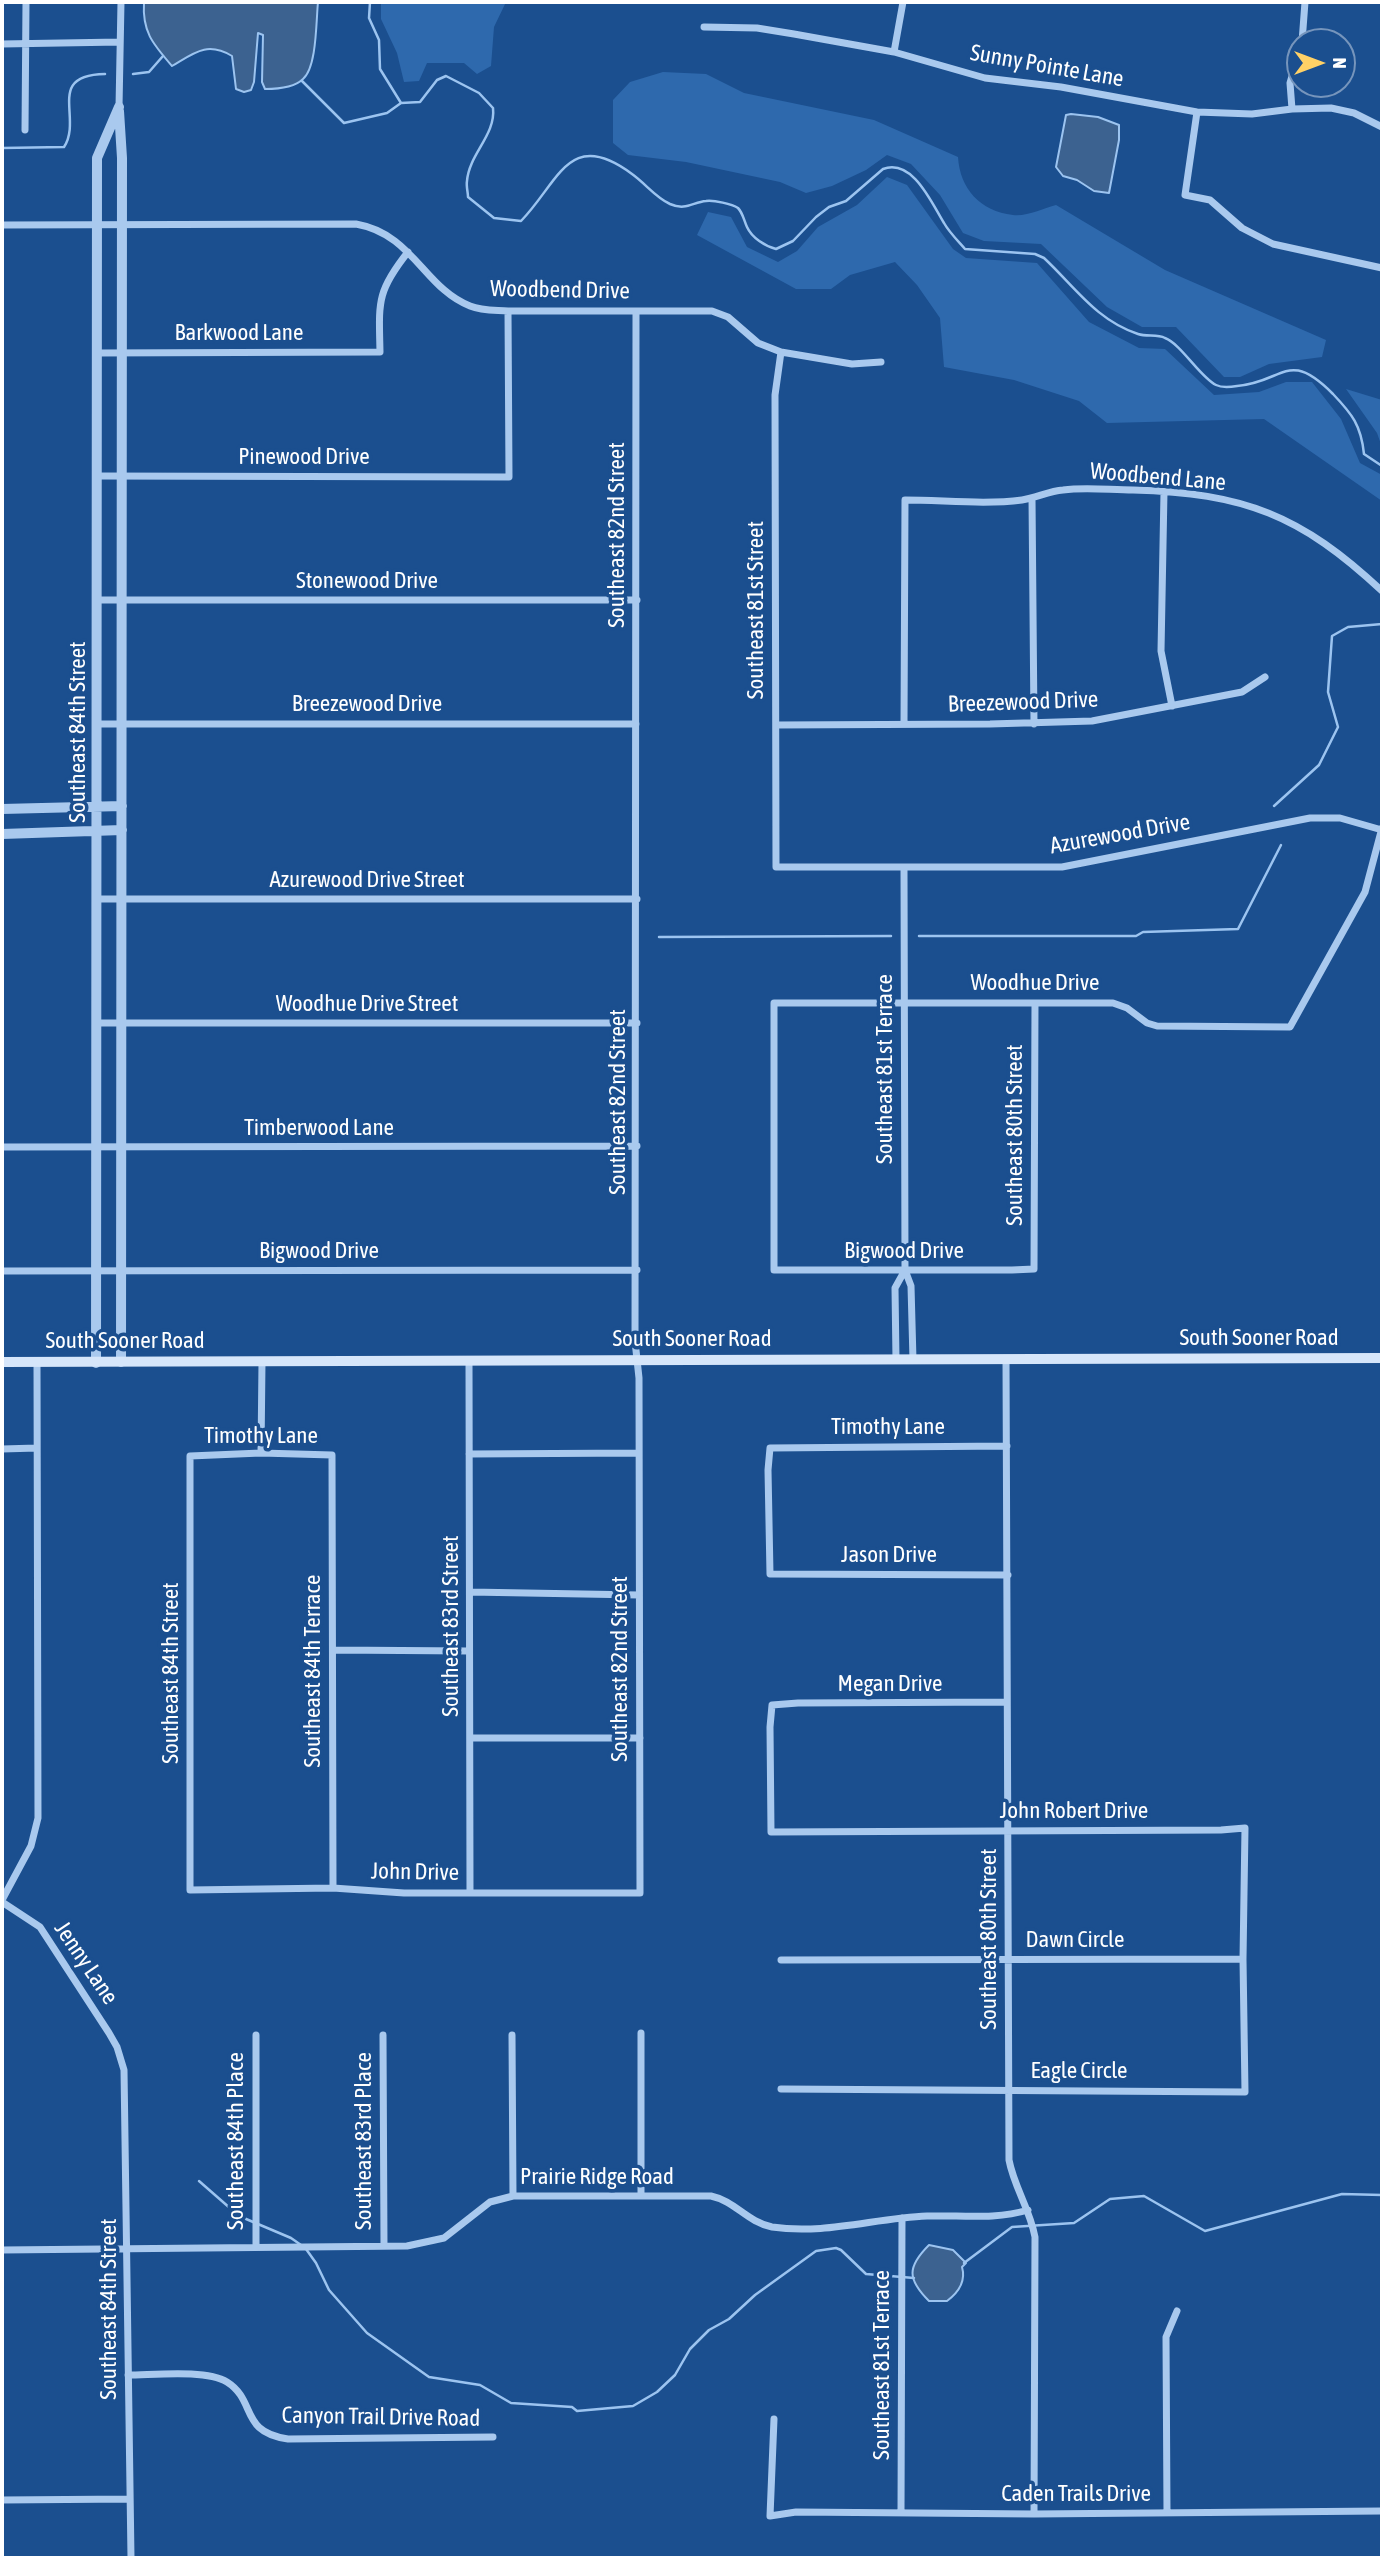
<!DOCTYPE html>
<html>
<head>
<meta charset="utf-8">
<style>
  body { margin:0 }
  #map { position:relative; width:1384px; height:2560px; overflow:hidden; background:#1b4f8f; font-family:"Asap Condensed",sans-serif }
  canvas { display:block }
  .frame { position:absolute; inset:0; border:4px solid #fff; pointer-events:none }
  .north { position:absolute; left:1286px; top:28px; width:70px; height:70px; box-sizing:border-box; background:#1b4f8f; border:2px solid #7695bc; border-radius:50%; rotate:90deg; font-size:19px; font-weight:700; line-height:28px; text-align:center; color:#fff }
  .north::after { content:''; display:block; margin:auto; width:24px; height:32px; background:#ffd166; clip-path:polygon(50% 0,100% 100%,50% 72%,0 100%) }
</style>
</head>
<body>
<div id="map">
<canvas width="1384" height="2560"></canvas>
<div class="frame"></div>
<div class="north">N</div>
</div>
<script>
const ctx = document.querySelector('canvas').getContext('2d');
ctx.lineJoin = 'round';
function fill(path, color) {
  ctx.fillStyle = color;
  ctx.fill(path, 'evenodd');
}
function strokePath(path, color, width, dash) {
  ctx.strokeStyle = color;
  ctx.lineWidth = width;
  ctx.lineCap = dash ? 'butt' : 'round';
  ctx.setLineDash(dash || []);
  ctx.stroke(path);
}
function drawText(font, color, halo, rows, align = 'center') {
  ctx.font = font + ' "Asap Condensed",sans-serif';
  ctx.lineWidth = 7;
  ctx.setLineDash([]);
  ctx.textBaseline = 'middle';
  ctx.strokeStyle = halo;
  ctx.fillStyle = color;
  for (const [text, x, y, turn = 0] of rows) {
    ctx.save();
    ctx.translate(x, y);
    ctx.rotate((+turn || 0) * Math.PI / 180);
    ctx.textAlign = isNaN(turn) ? turn : align;
    if (halo) ctx.strokeText(text, 0, 0);
    ctx.fillText(text, 0, 0);
    ctx.restore();
  }
}
const green = new Path2D(`
  M381,2H506L494,27L491,66L477,74L464,63H427L419,81L404,82L397,53L381,19Z
  M663,72L706,74L744,93L874,120L958,157C960,189 980,211 1013,215C1026,217 1044,208 1056,205L1165,270L1326,340L1322,357L1269,364L1240,377H1224L1176,327H1142L1107,307L1041,244L984,241L963,233L940,195L911,164L887,155L866,170L832,186L806,193L780,182L686,162L628,155L613,143V100L630,82Z
  M887,177L907,185L953,249L966,258L1037,263L1089,322L1139,348L1165,349L1214,395L1259,392L1286,382H1312L1341,419L1360,463L1382,475V501L1264,419L1107,423L1079,401L1014,380L944,367L940,318L917,285L895,262L850,275L831,289H796L697,235L708,212L731,217L747,247L778,262L797,251L818,227L857,205Z
  M1346,389L1382,400V447L1377,433Z`);
const water = new Path2D(`
  M144,2H318C316,21 317,67 303,79C295,87 277,89 265,89L262,82L263,35L258,33L254,82L251,90L244,92L236,89L232,56C207,41 194,53 172,66C153,44 142,32 144,2Z
  M1071,114L1098,117L1119,125V140L1109,193L1094,191L1077,180L1063,176L1056,167L1066,115Z
  M929,2245L953,2250L966,2263L962,2267C966,2281 959,2292 947,2301H929C907,2279 907,2267 929,2245Z`);
const stream = new Path2D(`
  M370,2L369,18L379,40L380,69L401,103L420,102L437,80L446,76L479,93L493,108C496,135 469,154 467,181C466,186 468,192 468,197L494,218L521,221C559,182 569,127 632,174C646,184 655,197 670,204C686,211 693,202 706,201C714,200 732,204 738,208C743,213 744,221 747,227C752,238 765,246 776,249L793,241L816,217L829,207L846,201L883,169C913,158 932,204 944,223C949,232 958,241 965,249L1035,254L1044,258C1075,287 1096,320 1138,334C1147,337 1157,334 1165,338C1181,344 1200,377 1216,385C1222,388 1231,387 1237,386C1285,382 1287,348 1333,394C1352,414 1361,425 1364,454L1382,466
  M133,74L149,72L163,56
  M302,81L344,123L387,113L401,103
  M2,148L64,147C83,118 45,75 105,74
  M1274,806L1319,765L1338,727L1328,692L1332,636L1348,627L1382,624
  M919,936H1136L1143,932L1238,929L1281,845
  M659,937L891,936
  M199,2181L239,2216L291,2238L301,2245
  M306,2249L316,2263L329,2290L367,2333L429,2377L480,2385L511,2403L572,2407L577,2411L633,2406L657,2392L675,2375L690,2349L709,2330L729,2319L755,2295L816,2251L836,2248L841,2250L866,2274L914,2278
  M964,2263L1012,2227L1074,2223L1110,2199L1144,2196L1205,2231L1342,2194L1382,2195`);
const minor = new Path2D(`
  M704,27L757,28L794,34L894,52L985,78L1061,87L1197,112L1252,114L1292,109L1331,108L1354,113L1382,127
  M1302,42L1305,2
  M2,44L120,42
  M894,52L903,2
  M119,107L121,2
  M1292,109L1290,83L1300,49
  M1197,112L1185,195L1210,200L1242,228L1273,244L1382,268
  M25,130L26,2
  M2,225L356,224C413,234 424,288 470,306C482,311 495,310 508,311H712L728,317L758,343L781,352L852,364L881,362
  M781,352L775,395L776,867H1062L1310,818H1340L1382,830
  M97,353L380,352C379,303 376,292 408,252
  M98,476L509,477L508,311
  M1164,492L1161,651L1172,706
  M1032,498L1034,724
  M97,600H637
  M97,724H636
  M904,724L905,500C943,500 984,505 1022,500C1036,498 1049,491 1063,490C1086,487 1110,490 1133,490C1244,493 1301,515 1382,591
  M776,725L990,724L1092,721L1242,692L1265,677
  M904,868L905,1270L911,1286L913,1360
  M98,899H637
  M1035,1003L1034,1269L1012,1270H774V1003H1113L1127,1008L1147,1023L1157,1026L1290,1027L1365,892L1382,828
  M98,1023H637
  M2,1147L637,1146
  M2,1271L637,1270
  M1006,1359L1009,2160C1014,2187 1030,2209 1035,2237L1034,2514
  M896,1360L895,1288L905,1270
  M469,1361L470,1892
  M1007,1446L770,1448L768,1470L770,1574L1008,1575
  M2,1449L37,1448
  M261,1453L262,1362
  M469,1454L639,1453
  M470,1592L639,1595
  M333,1650L469,1651
  M470,1738H640
  M333,1888L332,1455L261,1453L190,1456V1890L333,1888L404,1893H640L639,1378L635,1341L636,311
  M2,1900L31,1846L38,1818L37,1362
  M2,1902L40,1927L109,2033L117,2047L124,2070L131,2558
  M781,1960L1243,1959
  M256,2035V2246
  M383,2035L384,2246
  M512,2035L513,2196
  M781,2089L1245,2092L1243,1959L1245,1828L1221,1830L771,1832L770,1727L772,1705L798,1703L1007,1702
  M641,2196V2033
  M2,2250L407,2246L444,2238L490,2202L513,2196H711C735,2201 747,2222 772,2227C824,2235 875,2218 927,2216C961,2215 995,2220 1028,2210
  M128,2375C153,2375 206,2369 227,2382C257,2401 239,2432 288,2439L493,2437
  M774,2419L770,2516L796,2512L1034,2514L1382,2511
  M2,2500L130,2499
  M901,2511L902,2218
  M1167,2513L1166,2337L1177,2311`);
const tertiary = new Path2D(`
  M119,111L122,158L121,1362
  M2,809L122,806
  M2,834L122,830
  M96,1363L97,158L119,107`);
const secondary = new Path2D(`
  M2,1362L1382,1358`);
const streetNames = [
  ["Sunny Pointe Lane",1047,66,10],
  ["Woodbend Drive",560,290,1],
  ["Barkwood Lane",239,333],
  ["Pinewood Drive",304,457],
  ["Woodbend Lane",1158,477,5],
  ["Southeast 82nd Street",617,535,-90],
  ["Stonewood Drive",367,581],
  ["Southeast 81st Street",756,610,-90],
  ["Breezewood Drive",1023,702,-2],
  ["Breezewood Drive",367,704],
  ["Southeast 84th Street",78,732,-90],
  ["Azurewood Drive",1120,834,-10],
  ["Azurewood Drive Street",367,880],
  ["Woodhue Drive",1035,983],
  ["Woodhue Drive Street",367,1004],
  ["Southeast 81st Terrace",885,1069,-90],
  ["Southeast 82nd Street",618,1102,-90],
  ["Timberwood Lane",319,1128],
  ["Southeast 80th Street",1015,1135,-90],
  ["Bigwood Drive",319,1251],
  ["Bigwood Drive",904,1251],
  ["South Sooner Road",1259,1338],
  ["South Sooner Road",692,1339],
  ["South Sooner Road",125,1341],
  ["Timothy Lane",888,1427],
  ["Timothy Lane",261,1436],
  ["Jason Drive",889,1555],
  ["Southeast 83rd Street",451,1626,-90],
  ["Southeast 82nd Street",620,1669,-90],
  ["Southeast 84th Terrace",313,1671,-90],
  ["Southeast 84th Street",171,1673,-90],
  ["Megan Drive",890,1684],
  ["John Robert Drive",1074,1811],
  ["John Drive",415,1872,1],
  ["Southeast 80th Street",989,1939,-90],
  ["Dawn Circle",1075,1940],
  ["Jenny Lane",86,1963,56],
  ["Eagle Circle",1079,2071],
  ["Southeast 84th Place",236,2141,-90],
  ["Southeast 83rd Place",364,2141,-90],
  ["Prairie Ridge Road",597,2177],
  ["Southeast 84th Street",109,2309,-90],
  ["Southeast 81st Terrace",882,2365,-90],
  ["Canyon Trail Drive Road",381,2417,1],
  ["Caden Trails Drive",1076,2494]
];
fill(green, '#2e69ad');
fill(water, '#3c6290');
strokePath(water, '#9cc4f0', 2);
strokePath(stream, '#9cc4f0', 2.5);
strokePath(minor, '#a9c9ee', 7);
strokePath(tertiary, '#a9c9ee', 10);
strokePath(secondary, '#d6e6fa', 10);
drawText('23px', '#fff', '#1b4f8f', streetNames);
</script>
</body>
</html>
